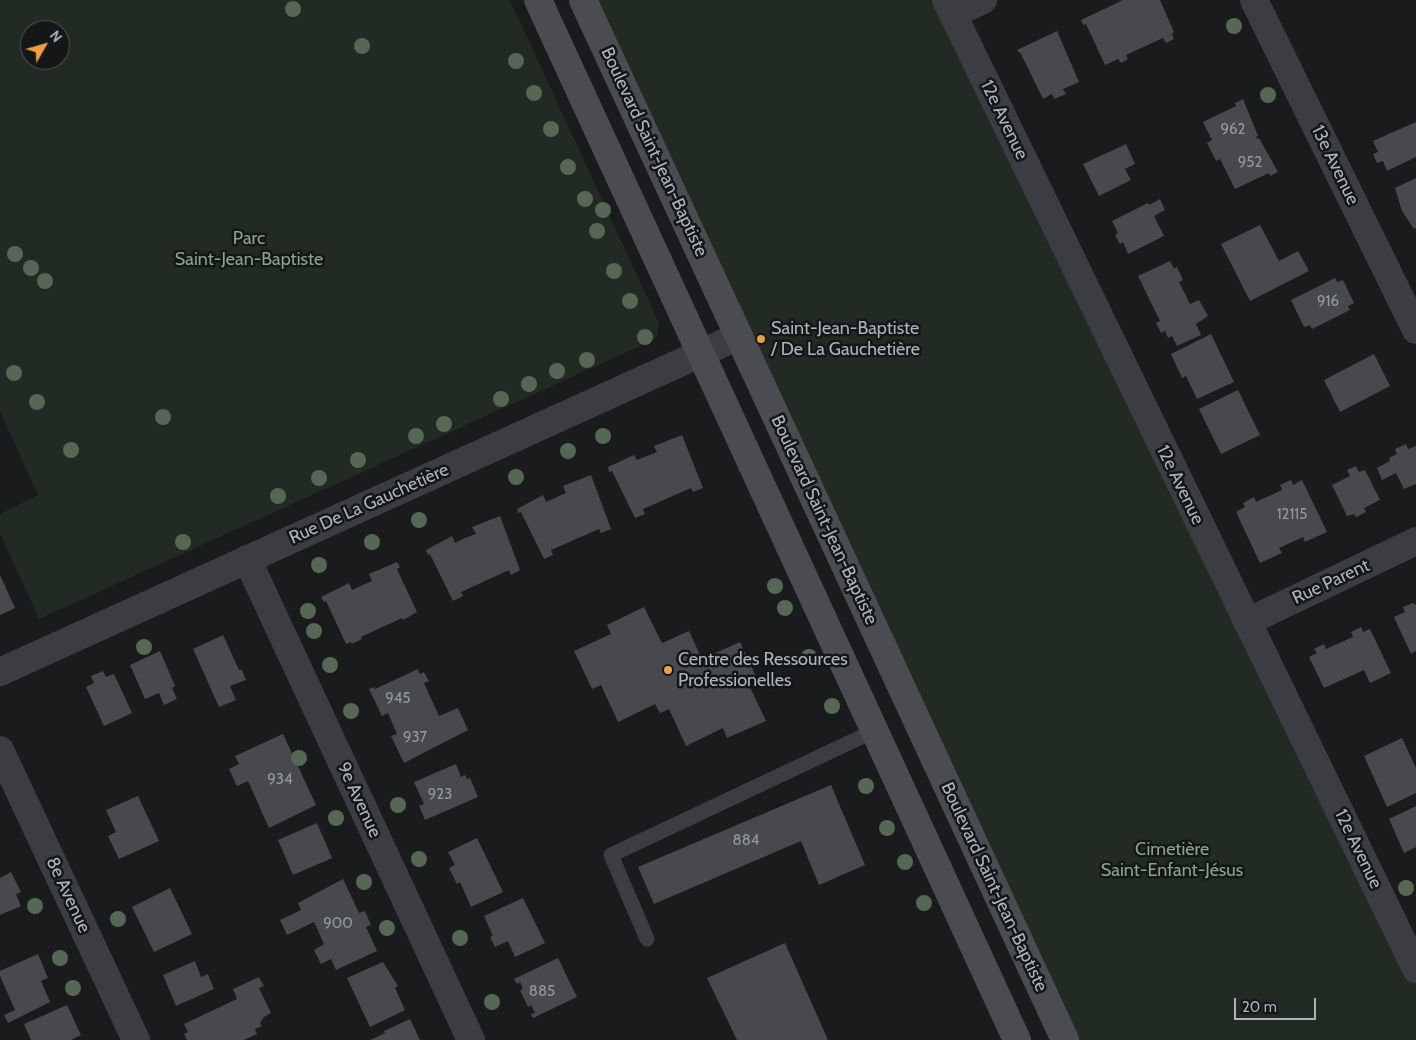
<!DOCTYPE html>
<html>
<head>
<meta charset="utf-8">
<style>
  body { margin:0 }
  #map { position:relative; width:1416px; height:1040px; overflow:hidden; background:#1a1b1d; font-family:Cabin,sans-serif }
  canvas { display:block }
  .north { position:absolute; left:20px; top:20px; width:50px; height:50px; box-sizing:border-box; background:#151618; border:1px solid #52555a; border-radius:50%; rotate:52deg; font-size:14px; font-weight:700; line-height:20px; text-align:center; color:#adb3bc }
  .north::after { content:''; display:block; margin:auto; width:18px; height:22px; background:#eda042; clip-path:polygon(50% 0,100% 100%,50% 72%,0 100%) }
  .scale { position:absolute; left:1234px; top:998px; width:82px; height:22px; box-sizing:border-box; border:2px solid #adb3bc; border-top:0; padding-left:6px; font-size:15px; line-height:18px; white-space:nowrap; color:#adb3bc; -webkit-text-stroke:4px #151618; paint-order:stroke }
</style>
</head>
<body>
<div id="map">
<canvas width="1416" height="1040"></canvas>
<div class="north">N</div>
<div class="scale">20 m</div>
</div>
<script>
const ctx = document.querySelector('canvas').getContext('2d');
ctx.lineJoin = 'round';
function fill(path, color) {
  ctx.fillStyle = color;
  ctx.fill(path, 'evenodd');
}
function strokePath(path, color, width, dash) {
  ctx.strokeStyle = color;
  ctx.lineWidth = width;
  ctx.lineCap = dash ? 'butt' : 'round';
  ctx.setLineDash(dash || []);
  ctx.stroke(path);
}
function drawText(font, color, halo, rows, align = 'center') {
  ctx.font = font + ' Cabin,sans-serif';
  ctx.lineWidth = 5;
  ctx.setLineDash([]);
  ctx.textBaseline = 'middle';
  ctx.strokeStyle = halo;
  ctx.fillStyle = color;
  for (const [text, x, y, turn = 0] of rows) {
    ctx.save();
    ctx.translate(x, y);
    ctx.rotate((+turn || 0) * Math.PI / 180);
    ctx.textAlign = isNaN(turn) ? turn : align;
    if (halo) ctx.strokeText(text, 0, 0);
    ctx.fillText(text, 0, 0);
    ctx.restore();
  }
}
const green = new Path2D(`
  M0,0H510L659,323L657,336L653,340L39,619L0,533V514L38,495L0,411ZM30,30H60V60H30Z
  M583,0H946L1416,969V1040H1065Z`);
const building = new Path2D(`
  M1123,0H1160L1174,32L1172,34L1174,39L1166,43L1163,38L1126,55L1128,59L1121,63L1118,59L1105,65L1086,24L1083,25L1081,20Z
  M1057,31L1079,82L1063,89L1066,94L1054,99L1052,94L1043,99L1021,54L1017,50Z
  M1243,99L1258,136L1256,137L1257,139L1259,138L1278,172L1270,176L1269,173L1235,189L1220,159L1216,161L1207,143L1212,140L1203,122L1236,106L1235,103Z
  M1416,122V157L1387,171L1383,161L1377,163L1373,154L1378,152L1373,141Z
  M1126,144L1135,164L1125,169L1131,180L1099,196L1083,164Z
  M1416,178V228L1414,229L1402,211L1395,188Z
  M1160,199L1165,210L1154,216L1164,236L1128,254L1123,242L1120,244L1115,235L1118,233L1112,221L1148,203L1149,205Z
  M1260,225L1279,261L1298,251L1309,271L1250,301L1221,244Z
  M1170,261L1174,269L1177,267L1183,280L1179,282L1190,304L1199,300L1208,316L1196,324L1201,335L1177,346L1172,336L1168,338L1165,331L1161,333L1156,323L1160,321L1138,276Z
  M1335,278L1337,282L1343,280L1354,303L1348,306L1350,310L1312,329L1310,325L1304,327L1291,300Z
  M1211,334L1234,382L1197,399L1186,376L1182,378L1171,354Z
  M1374,354L1390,386L1340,412L1324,380Z
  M1238,390L1260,435L1221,454L1199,409Z
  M682,435L703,488L693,492L691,488L643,509L645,514L635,518L612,471L609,472L608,467L634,455L637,460L657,452L654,446Z
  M1406,444L1408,449L1416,446V484L1404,489L1396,473L1382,480L1377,468L1390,461L1389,458L1397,454L1395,449Z
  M1356,466L1359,472L1365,470L1380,500L1364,508L1366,512L1356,517L1354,514L1347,516L1332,485L1350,476L1347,470Z
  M591,475L611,529L601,533L599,529L551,550L553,555L544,559L521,512L518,513L517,509L543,495L546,502L566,493L563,486Z
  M1291,480L1293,485L1302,480L1327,532L1305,542L1303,537L1279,548L1282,553L1260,563L1236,512L1245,507L1243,503L1254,497L1256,502L1282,490L1280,485Z
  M500,516L520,570L511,575L509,570L461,592L463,596L453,601L430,554L428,555L426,550L452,536L455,543L465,538L476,534L472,527Z
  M397,562L400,567L397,569L417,612L403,620L402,618L361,637L362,639L352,644L351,642L346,644L326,601L324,602L321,597L349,583L352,590L372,581L369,574Z
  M0,575L15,608L0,615Z
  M1413,603L1416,605V651L1411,654L1394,617L1405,612L1403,607Z
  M644,607L662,643L689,631L702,659L740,642L758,681L749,685L766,721L727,738L723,728L686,746L669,709L660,713L655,704L618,722L601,685L592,689L574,651L611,634L607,625Z
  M1361,627L1363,632L1370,629L1391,673L1370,683L1364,670L1324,688L1309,657L1317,653L1314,649L1324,644L1326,649L1353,637L1351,632Z
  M223,635L239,670H242L246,680L230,686L236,700L219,707L193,649Z
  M160,651L175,686L172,688L177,699L164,705L159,693L145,699L130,665Z
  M418,669L420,674L424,672L429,681L424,683L439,716L458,708L468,730L404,763L391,736L397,734L388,713L382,716L369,689L374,687L375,689Z
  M103,671L106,677L114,674L132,713L104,726L86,687L94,683L91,676Z
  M283,734L316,805L269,828L248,781L237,786L229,769L239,764L235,756Z
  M1402,738L1416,768V793L1387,807L1364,756Z
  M456,764L461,777L465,775L467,779L470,778L478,797L425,820L419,806L424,804L414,782Z
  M831,785L865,865L819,885L801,841L654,904L638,867Z
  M138,796L159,841L119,859L108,836L116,832L106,810Z
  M1416,806V847L1404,853L1389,819Z
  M317,823L332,858L293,875L278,840Z
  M477,838L503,892L471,907L460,882L457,884L449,868L455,865L448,852Z
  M11,872L21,892L16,894L21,906L0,915V878Z
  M343,879L359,913L365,911L371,925L366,927L377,951L336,970L331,959L321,964L314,950L324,944L314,922L287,935L280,920L301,910L298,903Z
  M170,888L192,934L154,952L132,907Z
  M523,898L545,943L515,957L508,941L495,947L490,937L493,936L484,916Z
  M785,943L828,1040H737L707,978Z
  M38,954L48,978L41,981L50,1002L8,1023L4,1015L15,1010L0,976V971Z
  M558,958L577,997L533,1018L531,1014L535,1013L531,1005L528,1007L520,990L523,989L520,982L517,984L514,979Z
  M195,961L201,977L208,974L214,989L176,1006L163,975Z
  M383,962L398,986L395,988L405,1010L370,1027L347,978Z
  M259,977L264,986L259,988L271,1013L264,1017L260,1023L262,1026L255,1029L257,1034L244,1040H187L184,1034L188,1032L184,1024L237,999L233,989Z
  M67,1005L81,1035L71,1040H31L24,1024Z
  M410,1019L420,1040H370L385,1033L384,1031Z`);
const service = new Path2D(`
  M647,939L611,855L874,731`);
const minor = new Path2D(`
  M946,0L1416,969
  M1254,0L1416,330
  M953,14L983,0
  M247,559L471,1040
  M1247,622L1416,541
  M0,672L739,336
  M0,750L136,1040`);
const secondary = new Path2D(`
  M538,0L1017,1040
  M583,0L1065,1040`);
const trees = [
  [293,9],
  [1234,26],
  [362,46],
  [516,61],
  [534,93],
  [1268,95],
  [551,129],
  [568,167],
  [585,199],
  [603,210],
  [597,231],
  [15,254],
  [31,268],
  [614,271],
  [45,281],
  [630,301],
  [645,337],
  [587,360],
  [557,371],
  [14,373],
  [529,384],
  [501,399],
  [37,402],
  [163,417],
  [444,424],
  [416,436],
  [603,436],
  [71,450],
  [568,451],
  [358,460],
  [516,477],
  [319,478],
  [278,496],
  [419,520],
  [183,542],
  [372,542],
  [319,565],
  [775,586],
  [785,608],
  [308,611],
  [314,631],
  [144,647],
  [809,657],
  [330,665],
  [832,706],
  [351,711],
  [299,758],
  [866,786],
  [398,805],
  [336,818],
  [887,828],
  [419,859],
  [905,862],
  [364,882],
  [1406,888],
  [924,903],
  [35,906],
  [118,919],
  [387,928],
  [460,938],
  [60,958],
  [73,988],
  [492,1002]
];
const markers = [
  [761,339,5,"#eda042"],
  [668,670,5,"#eda042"]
];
const numberNames = [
  ["962",1233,130],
  ["952",1250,163],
  ["916",1328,302],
  ["12115",1292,515],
  ["945",398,699],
  ["937",415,738],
  ["934",280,780],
  ["923",440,795],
  ["884",746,841],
  ["900",338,924],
  ["885",542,992]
];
const streetNames = [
  ["12e Avenue",1004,120,64],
  ["Boulevard Saint-Jean-Baptiste",654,152,65],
  ["13e Avenue",1335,165,64],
  ["12e Avenue",1180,485,64],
  ["Rue De La Gauchetière",369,504,-24],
  ["Boulevard Saint-Jean-Baptiste",824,520,65],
  ["Rue Parent",1331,582,-25],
  ["9e Avenue",359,800,65],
  ["12e Avenue",1358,849,64],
  ["Boulevard Saint-Jean-Baptiste",994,887,65],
  ["8e Avenue",68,895,65]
];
const parkNames = [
  ["Parc",249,239],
  ["Saint-Jean-Baptiste",249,260],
  ["Cimetière",1172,850],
  ["Saint-Enfant-Jésus",1172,871]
];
const poiNames = [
  ["Saint-Jean-Baptiste",771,329],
  ["/ De La Gauchetière",771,350],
  ["Centre des Ressources",678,660],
  ["Professionelles",678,681]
];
fill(green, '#222b23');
fill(building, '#47494d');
strokePath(service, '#3b3d42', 15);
strokePath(minor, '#3b3d42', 28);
strokePath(secondary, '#4a4c51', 28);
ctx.fillStyle = '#566756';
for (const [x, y] of trees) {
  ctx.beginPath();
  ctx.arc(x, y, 8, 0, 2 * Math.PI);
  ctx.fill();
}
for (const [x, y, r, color] of markers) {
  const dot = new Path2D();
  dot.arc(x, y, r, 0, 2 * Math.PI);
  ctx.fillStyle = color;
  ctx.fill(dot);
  strokePath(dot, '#151618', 2);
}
drawText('15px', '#9498a0', null, numberNames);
drawText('18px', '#adb3bc', '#151618', streetNames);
drawText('18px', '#87a685', '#151618', parkNames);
drawText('18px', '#adb3bc', '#151618', poiNames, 'left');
</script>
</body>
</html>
